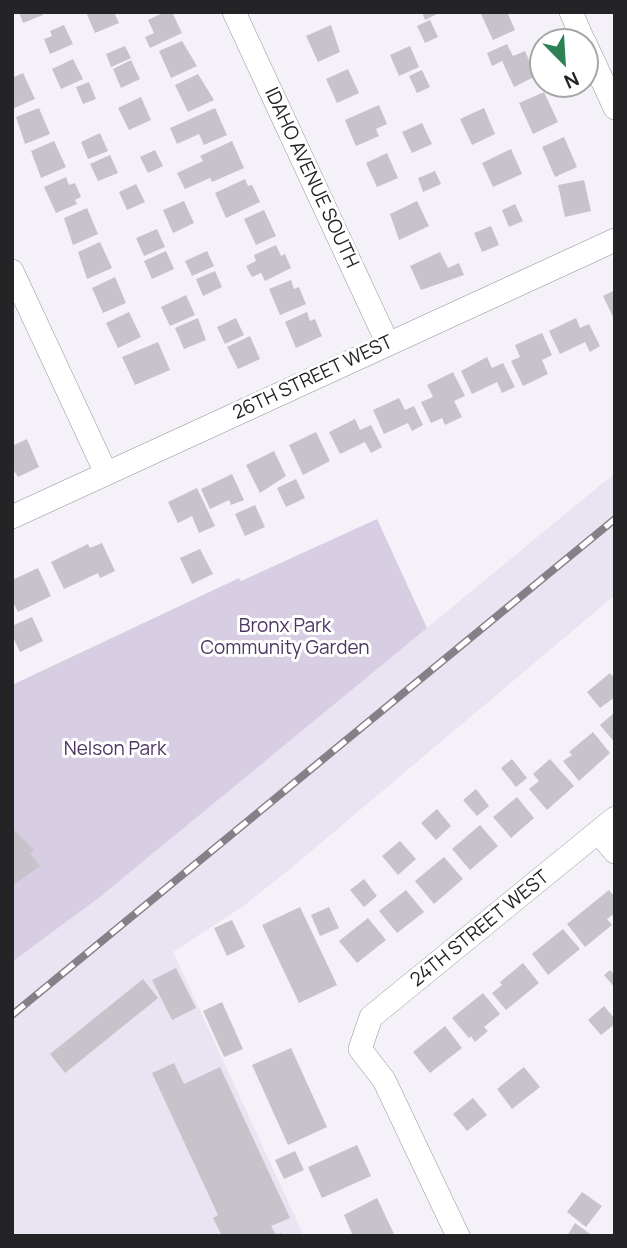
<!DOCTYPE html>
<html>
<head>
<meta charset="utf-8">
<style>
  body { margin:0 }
  #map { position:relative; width:627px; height:1248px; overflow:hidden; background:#f5f1f9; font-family:Manrope,sans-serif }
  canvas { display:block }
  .frame { position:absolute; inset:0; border:14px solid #242326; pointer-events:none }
  .north { position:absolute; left:529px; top:28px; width:70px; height:70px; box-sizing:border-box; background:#fff; border:2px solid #a7a7a8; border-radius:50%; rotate:156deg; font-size:19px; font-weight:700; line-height:28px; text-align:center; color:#242326 }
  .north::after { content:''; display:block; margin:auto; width:24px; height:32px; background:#2d8154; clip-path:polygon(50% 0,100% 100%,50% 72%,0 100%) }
</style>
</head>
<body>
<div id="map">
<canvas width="627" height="1248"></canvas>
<div class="frame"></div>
<div class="north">N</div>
</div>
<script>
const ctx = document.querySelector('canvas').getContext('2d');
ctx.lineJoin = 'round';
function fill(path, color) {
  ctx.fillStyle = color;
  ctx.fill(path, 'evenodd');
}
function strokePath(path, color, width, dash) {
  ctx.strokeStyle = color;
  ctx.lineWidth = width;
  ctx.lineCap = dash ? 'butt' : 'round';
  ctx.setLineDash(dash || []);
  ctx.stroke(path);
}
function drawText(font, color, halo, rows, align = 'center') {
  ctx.font = font + ' Manrope,sans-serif';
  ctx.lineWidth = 6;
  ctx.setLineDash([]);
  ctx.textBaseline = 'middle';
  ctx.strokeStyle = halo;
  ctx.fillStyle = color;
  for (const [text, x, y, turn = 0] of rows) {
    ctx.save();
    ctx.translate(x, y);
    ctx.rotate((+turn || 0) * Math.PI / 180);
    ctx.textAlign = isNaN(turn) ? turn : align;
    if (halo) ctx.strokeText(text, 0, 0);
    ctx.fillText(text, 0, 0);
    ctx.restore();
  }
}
const built = new Path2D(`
  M615,473V595L290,869L242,907L173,952L304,1236H12V962L100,897Z`);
const green = new Path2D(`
  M377,519L427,628L100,897L12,962V685L239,578L241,581Z`);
const building = new Path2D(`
  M19,12H42L43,15L23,23Z
  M86,12H114L119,23L95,33Z
  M165,12H172L182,33L150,48L145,37L154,33L148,20Z
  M422,12H441L425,20Z
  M480,12H507L515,30L493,40Z
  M430,20L438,37L425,43L417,26Z
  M64,25L73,44L50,54L44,39L52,36L50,31Z
  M331,25L340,52L318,62L306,36Z
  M182,41L197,66L171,78L159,51Z
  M507,44L513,56L525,51L536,76L514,87L502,61L492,66L487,53Z
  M125,46L131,58L111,67L106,54Z
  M410,46L419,67L399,76L390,55Z
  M73,59L83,79L61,89L52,69Z
  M131,60L140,79L121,88L113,69Z
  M348,69L359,93L337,103L326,79Z
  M422,70L430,87L417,93L409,76Z
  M23,73L35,99L12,109V78Z
  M198,74L214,100L188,112L175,85Z
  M89,82L96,99L83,104L76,87Z
  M544,92L558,122L533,134L519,103Z
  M141,97L151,120L129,130L118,108Z
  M379,105L387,124L376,129L379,136L356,146L345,120Z
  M39,108L50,134L25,144L16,117Z
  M215,108L227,135L204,145L199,134L177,144L170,128Z
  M484,108L495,134L472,145L460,119Z
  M422,123L432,144L412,153L402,132Z
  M100,133L108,151L88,159L81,142Z
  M564,137L577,167L555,177L542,147Z
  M54,141L66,167L41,178L31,151Z
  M232,141L244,168L212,182L210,178L185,189L177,173L203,161L200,156Z
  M511,149L522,174L493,187L482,163Z
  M155,150L163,166L148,173L140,157Z
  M387,153L398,178L377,187L366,163Z
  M110,155L118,173L98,181L90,164Z
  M435,171L441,184L423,192L418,178Z
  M66,177L69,185L75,183L81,197L75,200L77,204L56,213L44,187Z
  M245,179L248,186L252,185L260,202L226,218L215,193Z
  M584,180L591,211L565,217L558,185Z
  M136,184L145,202L127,210L119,192Z
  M184,201L194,223L173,233L163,210Z
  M417,201L429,226L399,240L390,214Z
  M515,204L523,221L509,227L502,210Z
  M87,208L98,234L73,245L64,218Z
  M264,210L276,236L256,245L244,219Z
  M491,226L499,245L482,252L474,233Z
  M157,229L165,247L144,256L136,238Z
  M100,242L112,268L87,279L78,252Z
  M276,245L281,256L285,254L291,268L265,281L261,273L252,277L246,266L256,261L254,255Z
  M166,251L174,269L152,279L144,261Z
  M207,251L214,266L192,276L185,261Z
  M440,252L448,268L459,263L464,275L421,290L410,266Z
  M215,271L222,287L203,296L196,279Z
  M115,277L126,303L103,313L92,288Z
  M291,280L294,289L299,287L306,304L280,315L269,289Z
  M615,290V321L603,296Z
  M186,295L195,315L170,326L161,307Z
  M129,312L141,337L118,348L106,323Z
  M307,312L310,321L315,319L322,336L296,348L285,322Z
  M198,318L206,340L184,349L175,328Z
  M236,318L244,335L225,344L217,327Z
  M576,318L580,328L589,324L600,346L590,352L585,342L560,354L549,331Z
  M542,333L552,355L542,360L548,374L523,386L511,361L520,357L515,345Z
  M250,336L260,359L238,369L227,347Z
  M158,342L170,370L135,385L122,357Z
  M487,357L492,368L503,363L515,387L502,393L497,382L472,394L461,371Z
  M453,372L465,396L454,401L462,417L445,425L442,418L431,423L421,402L433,397L427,385Z
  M399,398L405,410L414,406L423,425L412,431L408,423L384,434L373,410Z
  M355,419L360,430L371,425L382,447L371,453L365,442L340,454L329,432Z
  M316,432L330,461L303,475L289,445Z
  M27,439L39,467L18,477L12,468V446Z
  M274,451L286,476L260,493L246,465Z
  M232,474L244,500L231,505L229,500L210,509L201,489Z
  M296,479L305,498L286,507L277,488Z
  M197,488L215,526L199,533L192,516L178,523L168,502Z
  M255,505L265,527L245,536L235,514Z
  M102,543L115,571L100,578L98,573L64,589L51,562L88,544L90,548Z
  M200,549L213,574L192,584L180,558Z
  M38,568L51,596L18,612L12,600V580Z
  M32,617L43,641L20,652L12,635V626Z
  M610,673L615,679V697L600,708L587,692Z
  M615,712V743L600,725Z
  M593,732L610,753L579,781L563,761L572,755L569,752Z
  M512,759L527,778L516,787L501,768Z
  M550,759L574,786L547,810L529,789L539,781L533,774Z
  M476,789L489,806L477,816L463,800Z
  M517,797L534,818L511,838L493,817Z
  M437,809L451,826L436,840L421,823Z
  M480,825L498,846L470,870L452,849Z
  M12,828L34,850L30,853L40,866L12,886Z
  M400,841L416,859L398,875L382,856Z
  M444,857L463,879L434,904L415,881Z
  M364,879L377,896L364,907L350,890Z
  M406,890L424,912L397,933L379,911Z
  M609,890L615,897V913L607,919L612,925L585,947L567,924Z
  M300,907L337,985L299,1003L262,925Z
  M329,907L339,928L320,936L311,915Z
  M368,918L386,940L357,963L339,941Z
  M232,920L245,947L227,956L214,928Z
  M563,929L580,949L548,975L532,954Z
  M523,963L539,983L506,1010L492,993L502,985L500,982Z
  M176,968L196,1008L172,1020L152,980Z
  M610,970L615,975V988L604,975Z
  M143,979L158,998L65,1073L50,1054Z
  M483,993L500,1014L484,1027L488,1031L475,1042L471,1036L469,1038L452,1018Z
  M222,1002L243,1049L224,1057L203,1011Z
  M604,1006L615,1019V1024L601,1035L588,1020Z
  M445,1026L462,1048L430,1073L413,1052Z
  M291,1048L327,1127L288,1145L252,1065Z
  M174,1063L184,1084L220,1067L290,1218L271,1226L276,1235L281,1233L283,1236H222L213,1218L218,1215L152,1073Z
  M524,1067L540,1087L512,1109L497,1089Z
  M473,1098L487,1115L467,1131L453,1114Z
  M357,1145L371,1176L322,1198L308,1167Z
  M295,1151L304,1170L284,1179L275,1160Z
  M582,1192L602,1206L586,1227L567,1212Z
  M377,1198L395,1236H353L344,1215Z
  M575,1223L593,1236H567Z`);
const minor = new Path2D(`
  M234,12L388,344
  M571,12L584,42
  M585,43L615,108
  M12,271L106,473
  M12,517L615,240
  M598,832L615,852
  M458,1236L384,1080L360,1049L371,1017L615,818`);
const rail = new Path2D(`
  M12,1015L615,519`);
const streetNames = [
  ["IDAHO AVENUE SOUTH",311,178,65],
  ["26TH STREET WEST",313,378,-25],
  ["24TH STREET WEST",480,929,-39]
];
const parkNames = [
  ["Bronx Park",285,627],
  ["Community Garden",285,649],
  ["Nelson Park",115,750]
];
fill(built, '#e9e3f2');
fill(green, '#d8cee4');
fill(building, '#c6c3ca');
strokePath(minor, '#97949b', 24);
strokePath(minor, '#fff', 23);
strokePath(rail, '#838186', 8);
strokePath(rail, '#fff', 5, [16]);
drawText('19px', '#242326', '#fff', streetNames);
drawText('19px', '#4d3762', '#fff', parkNames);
</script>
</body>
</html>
